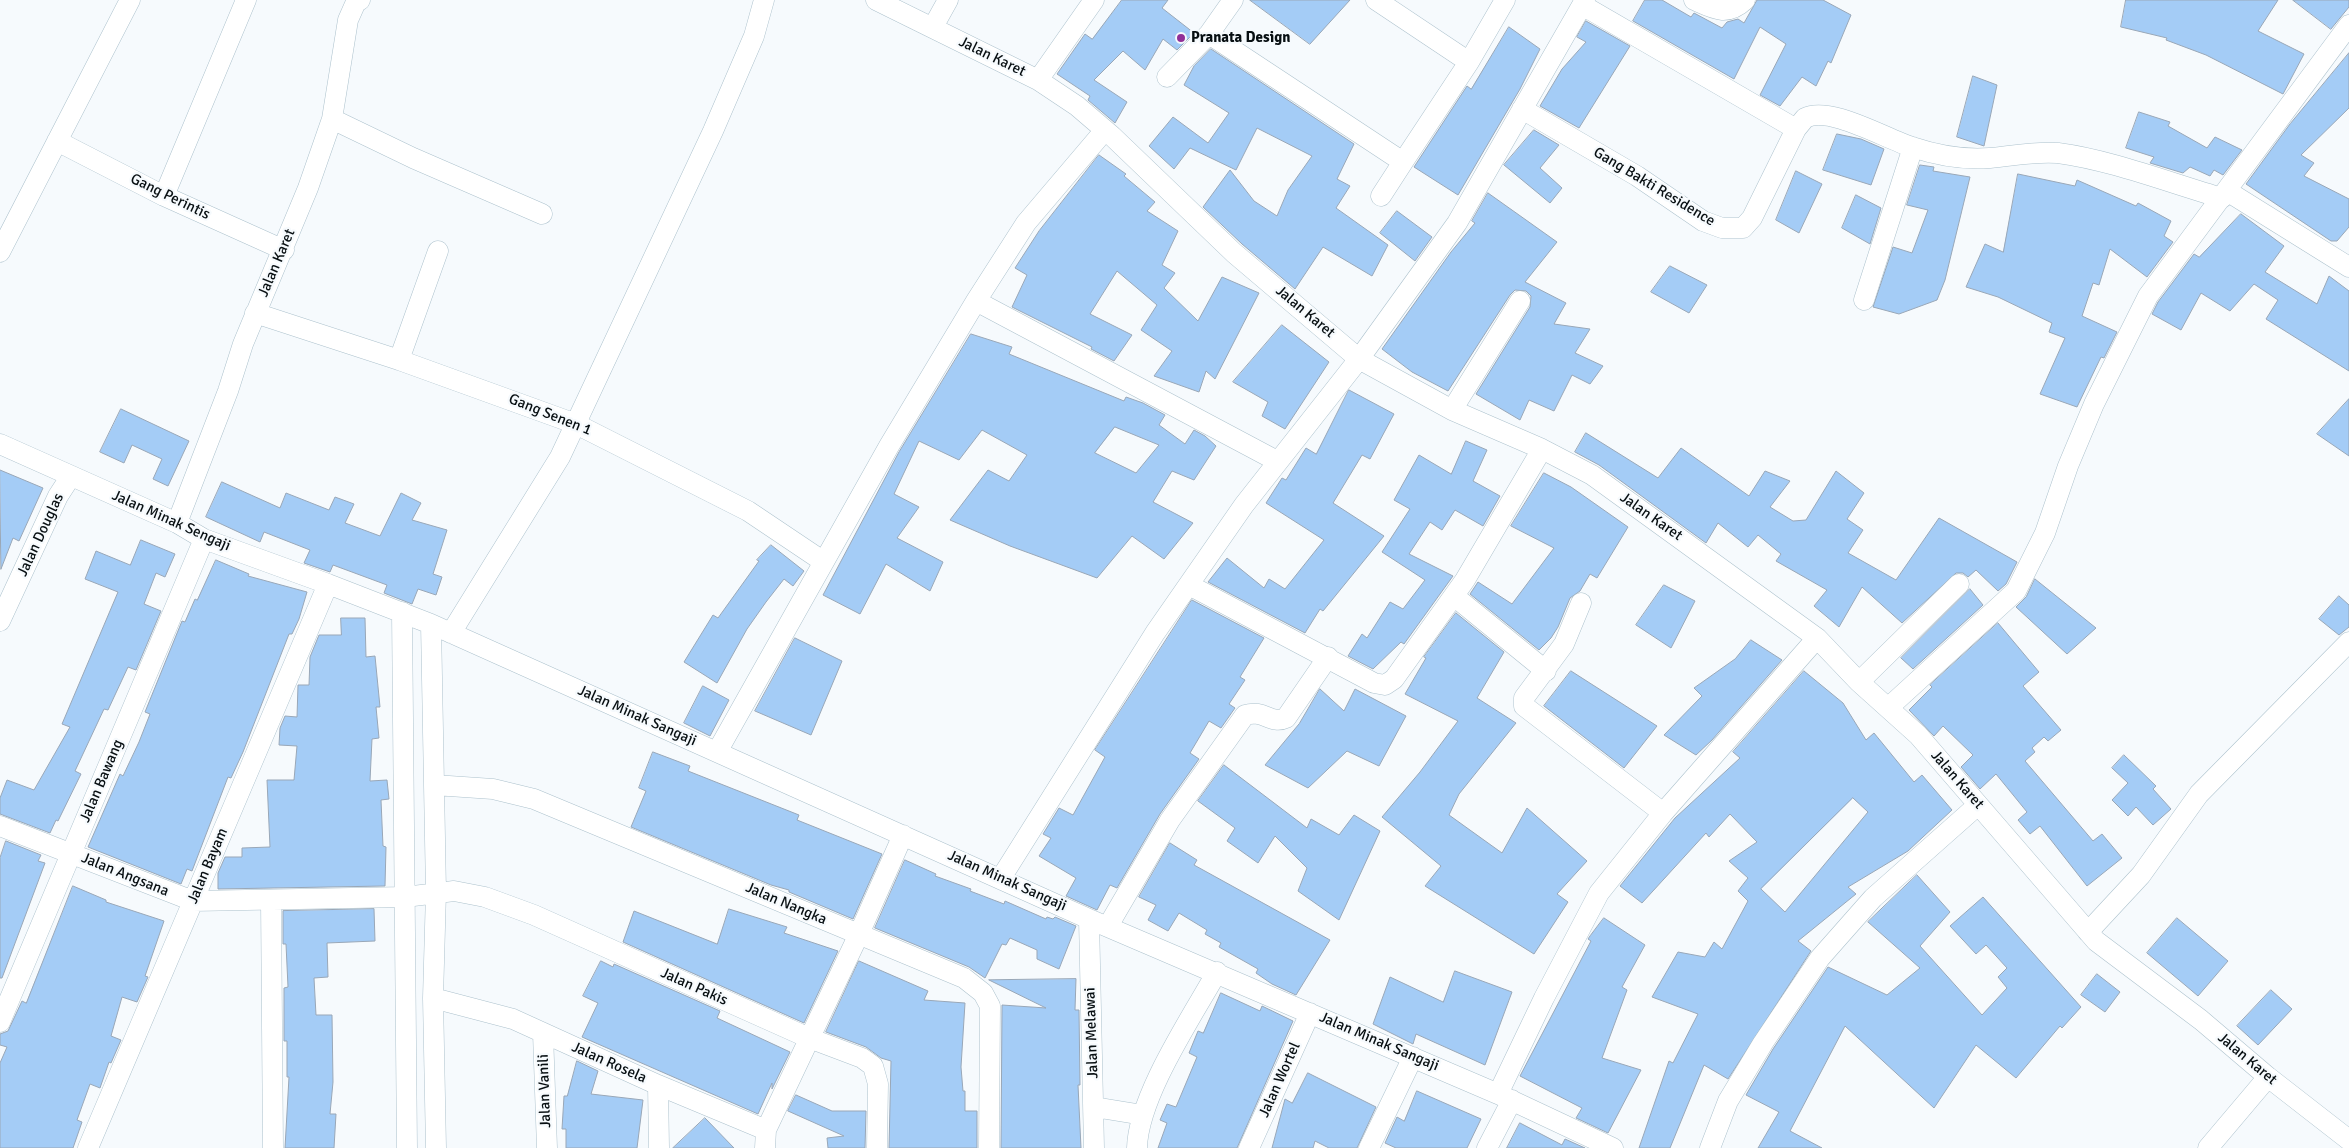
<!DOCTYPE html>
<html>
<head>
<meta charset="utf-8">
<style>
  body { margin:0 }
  canvas { display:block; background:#f6fafd }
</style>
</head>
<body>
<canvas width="2349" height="1148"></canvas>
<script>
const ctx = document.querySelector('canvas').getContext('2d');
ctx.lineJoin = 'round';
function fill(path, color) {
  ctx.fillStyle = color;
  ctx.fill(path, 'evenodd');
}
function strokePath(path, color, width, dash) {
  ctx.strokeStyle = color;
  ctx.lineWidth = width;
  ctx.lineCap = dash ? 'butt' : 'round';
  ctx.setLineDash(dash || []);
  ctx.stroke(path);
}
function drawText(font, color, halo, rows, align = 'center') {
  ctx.font = font + ' Signika,sans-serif';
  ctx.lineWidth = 4.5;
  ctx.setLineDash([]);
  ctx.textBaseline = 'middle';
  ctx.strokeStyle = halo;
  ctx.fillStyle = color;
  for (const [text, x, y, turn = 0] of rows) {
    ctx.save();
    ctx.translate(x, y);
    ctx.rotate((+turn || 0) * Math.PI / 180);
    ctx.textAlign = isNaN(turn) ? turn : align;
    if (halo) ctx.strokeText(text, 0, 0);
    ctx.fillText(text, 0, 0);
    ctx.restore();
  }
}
const building = new Path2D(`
  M1122,0H1168L1162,8L1194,33L1177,50L1163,39L1145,70L1123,51L1094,80L1127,102L1115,123L1088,100L1090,96L1057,74L1085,34L1092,39Z
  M1250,0H1350L1310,44Z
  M1645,0H1662L1691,17L1694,13L1722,28L1727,22L1738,19L1744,23L1757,0H1823L1851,15L1831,63L1828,61L1816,86L1802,77L1780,106L1760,95L1786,44L1760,27L1734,79L1633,21Z
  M2126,0H2278L2258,31L2304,54L2283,94L2206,55L2166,40L2167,38L2121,27Z
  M2293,0H2349V7L2331,29Z
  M1586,21L1630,46L1579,128L1540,106L1562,69L1586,42L1577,37Z
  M1509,27L1540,49L1520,89L1458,195L1414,167L1467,86L1471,89Z
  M1211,49L1354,144L1337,179L1350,186L1336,208L1388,245L1372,276L1323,247L1295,289L1242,244L1203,207L1230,170L1254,201L1277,216L1288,190L1312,156L1257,128L1236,170L1190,148L1174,169L1149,146L1173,117L1208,143L1229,113L1184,85L1194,66Z
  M2349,53V108L2301,155L2314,163L2304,176L2349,199V227L2337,241H2331L2246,184L2290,124Z
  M1973,76L1997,85L1984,146L1957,137Z
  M2139,112L2170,122L2168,126L2207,148L2215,137L2242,150L2223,175L2214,170L2210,176L2190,167L2183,173L2150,163L2154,157L2126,148Z
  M1534,130L1559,145L1540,168L1562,188L1550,203L1504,165Z
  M1837,134L1861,139L1884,149L1871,185L1823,170Z
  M1099,155L1126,174L1124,176L1155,202L1147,211L1178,231L1162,265L1175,273L1164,288L1198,321L1222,277L1259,293L1215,379L1206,371L1199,392L1154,376L1172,351L1141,330L1157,305L1117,271L1090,314L1132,335L1114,361L1091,349L1092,347L1012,307L1027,275L1015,268L1039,231Z
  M1920,165L1934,167L1933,171L1970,177L1945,280L1937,300L1899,314L1873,307L1893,247L1912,253L1928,210L1907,205Z
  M1796,171L1822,184L1799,233L1776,220Z
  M2018,174L2075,186L2077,180L2136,206L2138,203L2171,221L2164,236L2173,242L2147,277L2110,249L2099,285L2093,283L2082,316L2117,332L2104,358L2101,357L2077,407L2040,394L2065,338L2049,332L2052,323L1998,297L1966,287L1985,244L2003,252Z
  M1488,193L1557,242L1525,282L1566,303L1554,324L1590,329L1575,353L1603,366L1590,384L1572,375L1554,411L1529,400L1520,420L1476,394L1530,307L1531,296L1526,291L1515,290L1510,295L1448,391L1412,372L1382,349L1451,252L1475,223L1472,221Z
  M1856,195L1881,208L1870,244L1842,228Z
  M1397,211L1432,237L1415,261L1380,233Z
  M2241,214L2284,246L2265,272L2317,304L2329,276L2349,291V371L2266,319L2278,300L2254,284L2230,311L2201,293L2181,330L2152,314L2158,302L2194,254L2199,257Z
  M1670,266L1707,285L1689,313L1651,292Z
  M1282,325L1329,362L1285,429L1262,416L1268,402L1233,382Z
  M971,334L1012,347L1009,354L1124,401L1126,397L1143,403L1165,415L1159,425L1185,444L1194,430L1205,436L1216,446L1194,480L1172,471L1153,502L1193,523L1164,559L1132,536L1097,578L1010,546L950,520L988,470L1009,481L1027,455L982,430L959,460L919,441L894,494L919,507L897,538L943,562L930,591L886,564L860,614L823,595L899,452ZM1115,427L1159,445L1136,473L1095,453Z
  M1349,390L1394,414L1370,459L1362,455L1333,503L1384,536L1323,611L1320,609L1305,633L1208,582L1227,558L1264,588L1269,579L1285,589L1324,540L1266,503L1282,478L1286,480L1306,448L1316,454Z
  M2349,399V456L2317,434Z
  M121,409L189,441L168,486L153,479L162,459L132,445L124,463L100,452Z
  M1586,433L1658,478L1681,448L1749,496L1765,471L1790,481L1770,507L1793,521L1806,520L1836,471L1864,493L1847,519L1863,530L1848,553L1896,580L1939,518L2017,562L2006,584L1998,591L1976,570L1968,577L1963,573H1956L1902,623L1862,587L1839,627L1814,606L1827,590L1776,561L1781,554L1758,535L1748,547L1718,523L1706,543L1599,465L1575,452Z
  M1466,441L1487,450L1473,481L1500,496L1483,526L1455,510L1442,530L1430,522L1409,554L1453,576L1404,644L1401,642L1373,669L1348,656L1362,634L1367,638L1390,602L1403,609L1425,580L1382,552L1410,509L1394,500L1419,455L1451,474Z
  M0,470L43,488L19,541L13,538L1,569Z
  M1544,473L1571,487L1628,527L1597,578L1590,574L1580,591L1570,598L1558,627L1551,638L1539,650L1470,594L1478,582L1512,604L1554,548L1511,526Z
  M222,482L280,508L286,493L329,510L335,497L354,504L345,523L380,536L401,493L421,503L412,520L447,530L433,574L442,577L436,595L418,589L412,604L384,593L387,585L333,565L330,572L304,563L310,550L264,532L260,542L206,517Z
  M141,540L175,554L165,577L156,573L144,604L161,611L136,670L128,667L108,710L104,709L75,771L81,774L58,821L56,820L50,833L0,814V798L7,780L34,790L70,727L62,724L118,592L85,579L96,551L130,565Z
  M771,545L804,571L793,586L784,579L766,602L747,629L717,683L684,662L713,615L718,618L759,561L757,560Z
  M216,560L249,574L248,576L307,592L299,619L292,634H289L243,752L231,778L228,777L192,871L187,869L181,884L88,847L120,774L123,776L139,742L150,714L145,712L182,621L185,622L195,599L197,600Z
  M2035,579L2096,628L2067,654L2016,607L2026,597Z
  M1664,585L1695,601L1671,648L1636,625Z
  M1970,589L1983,605L1913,669L1901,658Z
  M2339,596L2349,605V627L2339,635L2319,619Z
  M1192,600L1264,638L1240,677L1245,680L1229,704L1235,708L1221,728L1209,721L1190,753L1199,759L1160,814L1117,888L1110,885L1097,910L1066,896L1076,878L1039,856L1051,838L1043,834L1059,808L1073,815L1105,757L1095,750Z
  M1456,613L1504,652L1477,698L1516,723L1459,794L1449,815L1502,853L1527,808L1587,861L1557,894L1568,902L1534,954L1425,886L1441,866L1382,817L1420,772L1458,721L1405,694L1426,658L1424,657Z
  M341,618H365L366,657L375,656L380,707H376L379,738L372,739L370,781L387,780L389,799L381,800L383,846L386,847L385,886L218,889V873L225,857H242V848L270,847L267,780H294L297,746L279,745L280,728L285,716L297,717L298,685H309L310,657L319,635H341Z
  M1998,623L2039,672L2023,686L2061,730L2048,741L2044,737L2032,748L2035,752L2025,761L2093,841L2102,834L2122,858L2087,886L2040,826L2030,834L2018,820L2027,812L1996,774L1980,789L1961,767L1973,755L1943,726L1934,736L1909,710L1932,687L1930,685Z
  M795,638L842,661L811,735L755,711Z
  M1751,640L1782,660L1712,740L1696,755L1664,735L1702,696L1694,688L1735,659Z
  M1571,671L1657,726L1624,768L1544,706Z
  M1804,671L1843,703L1866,740L1874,733L1914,782L1922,775L1952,810L1908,851L1848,887L1856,894L1798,941L1811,951L1728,1079L1704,1065L1670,1148H1639L1669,1061L1673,1063L1698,1014L1652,997L1678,952L1705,957L1714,942L1722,949L1748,901L1738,891L1748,878L1729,861L1757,842L1730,814L1709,837L1706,833L1642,903L1620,886L1675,818L1740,758L1733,752ZM1853,798L1868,812L1785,912L1761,889Z
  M703,686L729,700L710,736L684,723Z
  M1320,689L1344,711L1355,689L1406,716L1379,766L1347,751L1308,788L1265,765L1299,724Z
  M653,752L690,766L688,771L799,815L797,820L882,854L853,919L789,892V890L771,885L631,827L646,791L639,788Z
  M2124,755L2156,786L2153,789L2171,809L2153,825L2136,807L2128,816L2112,800L2128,783L2112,768Z
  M1224,765L1307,828L1311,819L1339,835L1354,815L1380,831L1339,920L1298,891L1307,868L1275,836L1258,863L1227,841L1235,828L1198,801Z
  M6,841L41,855L38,861L45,863L2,978H0V858Z
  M1170,843L1197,860L1194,865L1330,940L1296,995L1272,984L1256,973L1258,969L1219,947L1221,943L1205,934L1207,930L1179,913L1168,931L1148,920L1156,905L1139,897Z
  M905,860L936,874L935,876L971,889L970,891L1004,904L1005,901L1046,919L1047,917L1053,919L1055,917L1076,926L1059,969L1037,959V950L1010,938L1006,945L1002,944L985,978L969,967L875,928Z
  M1917,875L1950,912L1920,946L1982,1015L2007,988L1998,977L2007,968L1986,945L1976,954L1950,926L1983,897L2081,1007L2062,1028L2060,1026L2016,1078L1976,1045L1934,1108L1845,1026L1790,1131L1822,1148H1758L1779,1112L1746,1095L1773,1049L1828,967L1887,995L1920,968L1868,922Z
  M73,886L106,900V902L164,921L145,976L148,977L137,1002L122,997L111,1036L121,1040L111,1063L109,1062L100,1088L90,1084L77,1120L82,1122L73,1148H0V1063L7,1047L0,1045V1034L8,1031L22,1001L26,1003Z
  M374,909L375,941L327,943L328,977L314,978L316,1015H332L333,1082L330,1114H336L334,1148H285L289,1077H287V1041H284V988L288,987L286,944H283V911Z
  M729,909L787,927L784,933L838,951L804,1023L623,942L634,911L717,944Z
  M1604,918L1645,945L1622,987L1627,990L1602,1058L1641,1070L1608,1133L1576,1118L1582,1108L1520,1076L1591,941L1588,939L1590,936Z
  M2177,918L2228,961L2198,996L2147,953Z
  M601,961L613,967L614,964L720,1011L717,1018L790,1052L772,1089V1083L758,1114L582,1037L598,1003L583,996Z
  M859,961L928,991L924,1000L965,1003L961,1067L963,1091H965V1111H977V1148H889L891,1061L881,1058L866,1047L826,1032Z
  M1455,971L1512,992L1485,1065L1416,1034L1413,1044L1373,1024L1390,977L1443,1002Z
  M2097,974L2120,992L2105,1012L2081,995Z
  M1076,979L1075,1010H1079L1080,1085H1078L1081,1148H1001L1002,1005L1046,1008L989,980Z
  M2271,990L2292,1009L2258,1045L2237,1026Z
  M1221,993L1260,1011L1262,1006L1293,1021L1237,1148H1158L1167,1123L1160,1120L1167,1104L1176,1107L1197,1057L1189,1053L1198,1031L1203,1033Z
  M577,1061L598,1071L591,1094L643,1100L637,1148H566V1129H562L564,1096H567Z
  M1308,1073L1376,1107L1357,1148H1329L1315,1141L1313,1148H1272L1285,1099L1292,1103Z
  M1417,1091L1481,1119L1467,1148H1396L1385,1143L1397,1117L1404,1121Z
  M796,1095L832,1111H866L865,1148H828L827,1138L844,1136L788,1111Z
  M705,1118L734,1148H673Z
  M1520,1123L1562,1145L1565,1139L1585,1148H1507Z`);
const minor = new Path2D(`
  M876,0L1038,80L1077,106L1112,136L1234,253L1359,359L1452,410L1542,449L1592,475L1817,638L1859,682L1918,735L2096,941L2201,1020L2268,1077L2349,1140
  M1233,0L1209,34L1403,162L1469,62L1376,0
  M1694,0C1714,9 1727,17 1745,0
  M1582,5L1796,129
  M933,27L948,0
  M1469,62L1505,0
  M1167,77L1209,34
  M1038,80L1094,0
  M1522,109L1637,176L1703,221L1722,228H1743L1752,218L1796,129L1805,118C1829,105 1886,139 1912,147C1936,155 1965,160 1990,158C2013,156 2034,151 2058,153C2111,160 2170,183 2222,198
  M332,119L413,158L542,214
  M57,141L164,196L284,250
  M2227,191L2349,267
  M164,196L246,0
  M1381,196L1403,162
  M0,252L130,0
  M1864,300L1913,147
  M976,301L1277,461
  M255,313L399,360L576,424L748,511L824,562
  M399,360L438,251
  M1452,410L1520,301
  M0,444L177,523L204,539L328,584L431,624L1089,919L1498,1094L1613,1148
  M177,523L228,391L243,344L308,188L332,119L348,20L356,2L360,0
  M1189,585L1374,683L1385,685L1394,679L1465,580L1542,449
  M1454,596L1546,671
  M1581,603L1564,644L1524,698V706L1663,813
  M402,612L407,1148
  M0,621L58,496L71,476
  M431,624L436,892L433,998L436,1148
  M451,633L560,457L713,131L754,36L764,0
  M1859,682L1959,584
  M1889,707L2016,591L2045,533L2068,466L2094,404L2148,296L2349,25
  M717,752L889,446L976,301L1026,223L1105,130
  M434,785L493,789L534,799L964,978L983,993L990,1006L989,1148
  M0,826L193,901L405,897L454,891L485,897L534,915L809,1038L862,1058L873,1066L878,1084L877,1148
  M1001,878L1155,633L1244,505L1359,359L1457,223L1585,0
  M271,900L273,1148
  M1089,919L1094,1148
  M1108,926L1170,820L1245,715C1264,709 1271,725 1286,718L1328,657
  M2088,932L2141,875L2199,794L2349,642
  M433,998L513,1019L658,1085L766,1130L765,1148
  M0,1022L204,539
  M543,1033L547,1148
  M658,1085L659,1148
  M1498,1094L1544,998L1599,893L1663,813L1817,638
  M1094,1107L1143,1115
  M766,1130L859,934L903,835
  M88,1148L328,584
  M1137,1148C1138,1097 1191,1018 1217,972
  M1249,1148L1310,1013
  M1369,1148L1413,1057
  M1487,1148L1512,1100
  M1710,1148L1728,1101L1763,1043L1820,958L1873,898L1978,805
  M2208,1148L2268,1077`);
const markers = [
  [1181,38,5,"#913098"]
];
const poiNames = [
  ["Pranata Design",1191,38]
];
const streetNames = [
  ["Jalan Karet",992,57,26],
  ["Gang Bakti Residence",1654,187,31],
  ["Gang Perintis",170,197,26],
  ["Jalan Karet",277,263,-67],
  ["Jalan Karet",1305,312,40],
  ["Gang Senen 1",550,415,22],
  ["Jalan Karet",1651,517,35],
  ["Jalan Minak Sengaji",171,521,24],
  ["Jalan Douglas",41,535,-65],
  ["Jalan Minak Sangaji",637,716,24],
  ["Jalan Karet",1957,780,49],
  ["Jalan Bawang",102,781,-67],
  ["Jalan Bayam",208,866,-67],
  ["Jalan Angsana",125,875,22],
  ["Jalan Minak Sangaji",1007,881,24],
  ["Jalan Nangka",786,904,23],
  ["Jalan Pakis",694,987,24],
  ["Jalan Melawai",1092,1033,-92],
  ["Jalan Minak Sangaji",1379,1042,23],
  ["Jalan Karet",2247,1059,40],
  ["Jalan Rosela",609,1063,24],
  ["Jalan Wortel",1280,1080,-66],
  ["Jalan Vanili",545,1091,-92]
];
fill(building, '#a4ccf6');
strokePath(building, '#99a7b7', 1);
strokePath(minor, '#adc2cd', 21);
strokePath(minor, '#fff', 20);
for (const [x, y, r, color] of markers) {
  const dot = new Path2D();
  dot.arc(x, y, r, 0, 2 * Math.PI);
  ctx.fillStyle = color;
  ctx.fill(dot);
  strokePath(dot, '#f6fafd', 2);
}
drawText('bold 15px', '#080f12', '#f6fafd', poiNames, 'left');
drawText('15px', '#080f12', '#f6fafd', streetNames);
</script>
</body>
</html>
